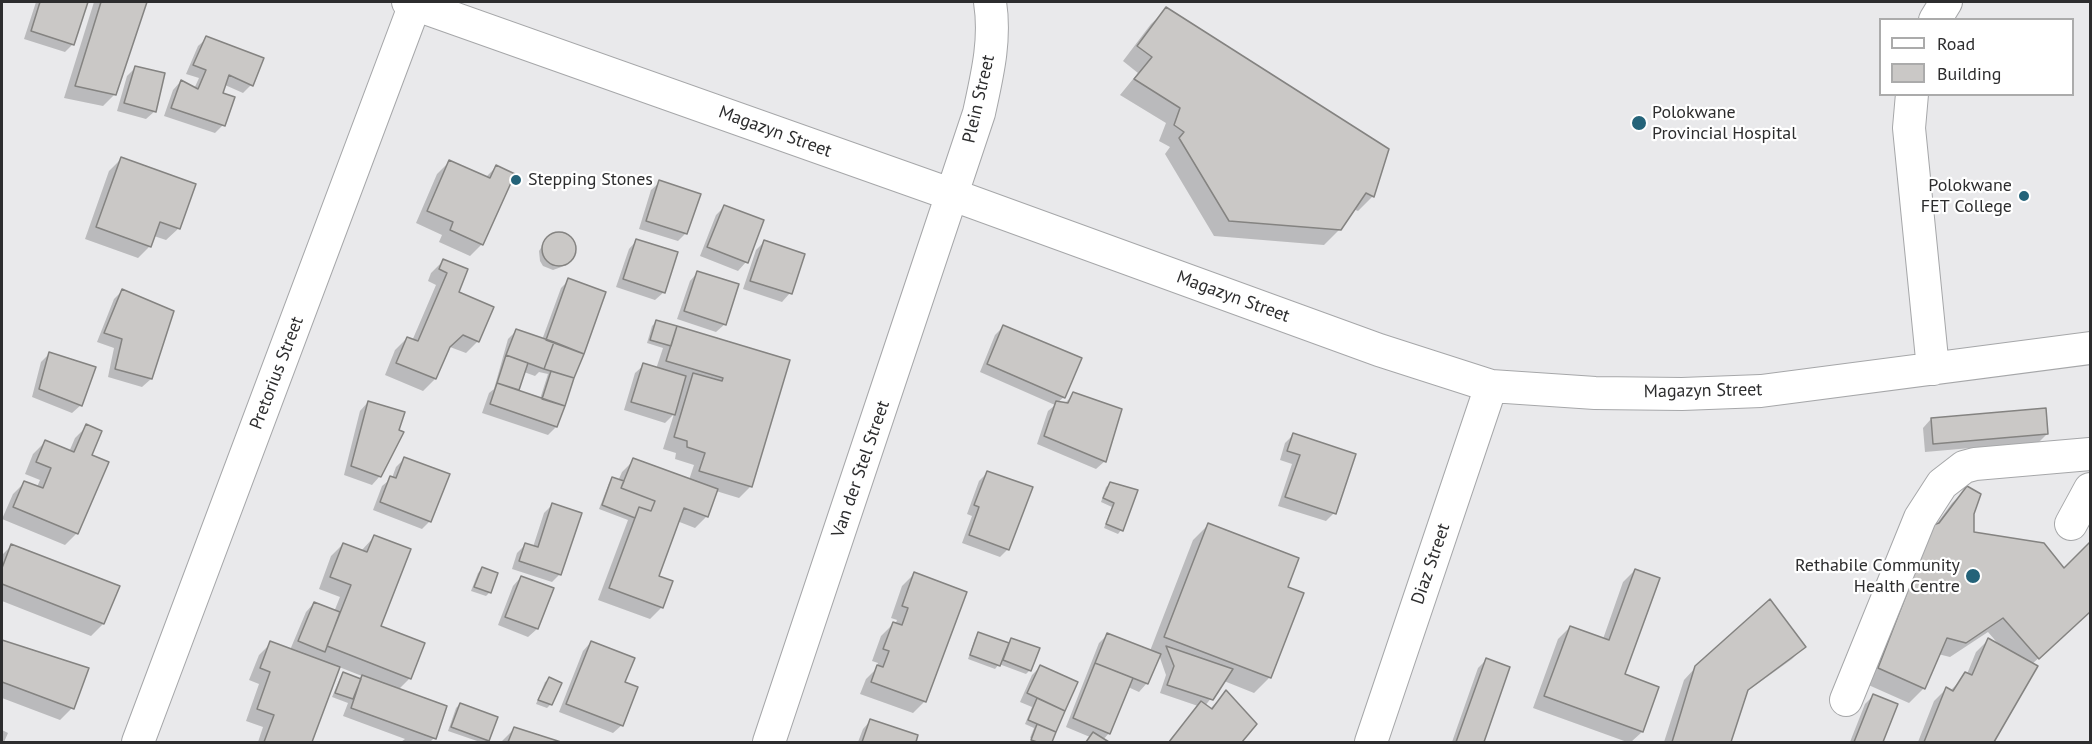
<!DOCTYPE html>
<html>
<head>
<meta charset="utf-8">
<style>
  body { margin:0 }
  #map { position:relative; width:2092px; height:744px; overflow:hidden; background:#e9e9eb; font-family:"PT Sans",sans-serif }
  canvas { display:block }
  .frame { position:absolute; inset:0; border:3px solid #2d2d2e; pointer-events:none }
  .legend { position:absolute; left:1879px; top:18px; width:195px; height:78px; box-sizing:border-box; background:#fff; border:2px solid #ababab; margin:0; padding:8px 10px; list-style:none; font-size:18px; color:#2d2d2e }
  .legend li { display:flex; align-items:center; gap:12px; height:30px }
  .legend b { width:30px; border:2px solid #ababab }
</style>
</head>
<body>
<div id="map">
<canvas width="2092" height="744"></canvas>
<div class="frame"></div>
<ul class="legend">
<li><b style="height:8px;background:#fff"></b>Road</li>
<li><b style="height:16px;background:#cac8c6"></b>Building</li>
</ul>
</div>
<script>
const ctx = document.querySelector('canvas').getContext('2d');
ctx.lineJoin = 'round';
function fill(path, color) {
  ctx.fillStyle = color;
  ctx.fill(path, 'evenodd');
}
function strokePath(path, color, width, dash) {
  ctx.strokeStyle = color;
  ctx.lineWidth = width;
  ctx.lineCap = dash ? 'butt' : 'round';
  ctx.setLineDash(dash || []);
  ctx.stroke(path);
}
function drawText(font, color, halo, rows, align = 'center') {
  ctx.font = font + ' "PT Sans",sans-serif';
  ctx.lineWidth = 4.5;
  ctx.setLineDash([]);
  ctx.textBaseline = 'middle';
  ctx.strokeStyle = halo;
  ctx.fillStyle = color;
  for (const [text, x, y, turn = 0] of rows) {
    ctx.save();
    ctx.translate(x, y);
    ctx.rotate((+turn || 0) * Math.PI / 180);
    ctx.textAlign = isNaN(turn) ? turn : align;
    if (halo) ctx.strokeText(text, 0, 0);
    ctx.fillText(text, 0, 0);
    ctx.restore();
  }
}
const shadow = new Path2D(`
  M36,2H87L73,44L65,52L24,39Z
  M94,2H145L115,94L103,106L64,98Z
  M1167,9L1373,196L1358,211L1353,209L1340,229L1324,245L1214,236L1165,154L1170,147L1159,141L1166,123L1120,95L1138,73L1123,61L1151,24Z
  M207,38L251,85L243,93L225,85L222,94L223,125L215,133L164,116L173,90L181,81L194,89L199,78L186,74L198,46Z
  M135,68L155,111L146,119L117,111L127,76Z
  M121,159L179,228L166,240L154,236L150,246L138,258L85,239L109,171Z
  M449,162L485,178L496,167L482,244L470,256L439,242L442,235L416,223L437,174Z
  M660,182L686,233L678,241L639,229L651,190Z
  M725,206L762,221L746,262L738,271L700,256L716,215Z
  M558,233L568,236L572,240L575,250L571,260L567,265L553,270L543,266L540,261L539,251L548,237Z
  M637,240L664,292L655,300L616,287L629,249Z
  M764,242L790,293L782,302L743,289L756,250Z
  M443,261L478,341L466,353L450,347L435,379L423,391L385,375L395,350L407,338L412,341L436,285L428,281L431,273Z
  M698,272L725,324L716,332L677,319L690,281Z
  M569,280L556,427L548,435L482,413L489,393L494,389L508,339L516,331L542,340L561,288ZM524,372L535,376L539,372L548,374L540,399L516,391Z
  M122,291L151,379L142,387L108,377L114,348L97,342L114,299Z
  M656,322L788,361L751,486L739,498L716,491L707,516L695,528L677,521L657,577L662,607L650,619L598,600L628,520L599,509L609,483L613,479L618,481L622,472L634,460L689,480L694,465L675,459L676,453L663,449L674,414L665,423L624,410L635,373L644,365L656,369L663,348L647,343L652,326Z
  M1003,327L1064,397L1057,403L1064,404L1074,394L1105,461L1096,469L1037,444L1048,411L1055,405L980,372L995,335Z
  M49,354L81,405L72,413L32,397L41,362Z
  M368,402L380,476L372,485L344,475L360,411Z
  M1931,419L2047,434L2039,442L1925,452L1923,428Z
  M87,426L90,456L77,533L65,545L2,519L13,494L25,482L37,487L40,480L25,474L33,454L45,442L69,452L75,438Z
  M1294,434L1334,513L1326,521L1278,506L1292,464L1280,460L1285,443Z
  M404,459L430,521L422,529L373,510L382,486L392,478L396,467Z
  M987,473L1008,549L1000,557L962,543L972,516L967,514L979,481Z
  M1110,484L1121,530L1118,534L1104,528L1112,507L1101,502L1106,487Z
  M1968,488L1973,533L2064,570L2090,544V612L2032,664L2036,666L1993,742H1918L1934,701L1946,689L1950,691L1967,674L1976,652L1988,640L2000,646L1988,632L1950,657L1938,654L1924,688L1909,703L1864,683L1935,526L1952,503Z
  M552,505L560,574L552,582L512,569L517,553L525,545L533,547L544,513Z
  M1208,525L1286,587L1302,594L1269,678L1254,693L1224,681L1205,706L1210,709L1226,692L1255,724L1240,742H1168L1198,706L1160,693L1166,675L1159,655L1147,683L1139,692L1128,687L1109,733L1103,740L1107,742H1086L1090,737L1066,727L1099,643L1108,634L1150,651L1193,540Z
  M374,537L380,627L410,678L398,690L445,707L434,738L430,742H401L405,739L343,716L348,703L332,697L340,678L344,674L358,680L362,676L339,667L311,742H258L263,727L246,721L259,684L249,680L259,655L271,643L290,650L306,612L314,603L334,612L340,597L319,589L331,556L343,544L361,551Z
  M11,546L103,624L91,636L2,601V555Z
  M482,569L490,592L486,596L471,591L478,573Z
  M1635,570L1623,675L1658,688L1642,732L1631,742H1627L1533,708L1558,639L1570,627L1603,639L1623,582Z
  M914,574L925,701L913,713L860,694L866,679L876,669L878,663L872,661L881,636L893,624L895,625L897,620L891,618L902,586Z
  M521,577L552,589L537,629L528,637L498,625L513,586Z
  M979,634L1007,644L1011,639L1030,670L1026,674L999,664L995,669L968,659L975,638Z
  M2,641L87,669L72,708L60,720L2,698Z
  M591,642L623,683L622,725L613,733L559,712L583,651Z
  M1804,647L1792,659L1745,693L1730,742H1664L1684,680L1696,667Z
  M1486,660L1508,668L1482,742H1452L1478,668Z
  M1040,667L1064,710L1050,742H1041L1030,738L1034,728L1025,724L1032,707L1020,702L1032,675Z
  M549,679L551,704L547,708L536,704L545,682Z
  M1873,696L1896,705L1881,742H1850L1865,704Z
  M460,704L487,740L485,742H480L448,731L456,708Z
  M871,720L916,736L914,742H858L863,729Z
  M514,729L556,742H501Z
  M2,730L8,733L4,742H2Z`);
const building = new Path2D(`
  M40,2H88L74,45L31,31Z
  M101,2H147L116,95L75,86Z
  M1166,7L1389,149L1374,197L1366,193L1341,230L1229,221L1179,138L1184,132L1174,125L1180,108L1134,79L1152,57L1137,46Z
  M206,36L264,58L253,86L229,75L223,93L235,97L225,126L171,108L181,80L198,89L206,70L193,65Z
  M135,66L165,73L156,112L124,103Z
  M121,157L196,184L180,229L160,222L151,247L96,227Z
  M449,160L490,178L496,165L515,174L483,245L450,230L453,222L427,211Z
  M659,180L701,194L687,234L646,221Z
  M724,205L764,220L748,263L707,247Z
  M542 249a17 17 0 1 1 34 0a17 17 0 1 1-34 0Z
  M636,239L678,252L665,293L623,279Z
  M764,240L805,254L792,294L750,281Z
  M443,259L468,269L459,292L494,307L479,342L463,335L450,347L436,379L396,363L407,337L418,341L447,273L439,269Z
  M697,271L739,284L726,325L684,311Z
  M568,278L606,292L584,354L546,340Z
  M122,289L174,311L152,379L115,369L122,339L104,333Z
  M656,320L677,326L671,346L650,340Z
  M1003,325L1082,358L1065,398L987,364Z
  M677,326L790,360L752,487L699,471L705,453L687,447V441L674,437L693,373L722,381L723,378L666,361Z
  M516,329L554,342L544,369L506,355Z
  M554,342L584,354L574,378L544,369Z
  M49,352L96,367L82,406L39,389Z
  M506,355L528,363L519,390L497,383Z
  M643,363L686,376L675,415L631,402Z
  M551,371L574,378L565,406L542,399Z
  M497,383L565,406L557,427L490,404Z
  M1073,392L1122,409L1106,462L1044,436L1056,401L1068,403Z
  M368,401L405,412L399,430L404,432L381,477L351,466Z
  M2046,408L2048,434L1933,444L1931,418Z
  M86,424L102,431L92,455L109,462L78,534L13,507L24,481L43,488L51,468L36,462L45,440L74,452Z
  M1293,433L1356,454L1336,514L1285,497L1300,455L1287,451Z
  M404,457L450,474L431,522L380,502L390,476L396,478Z
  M633,458L718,489L708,517L684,508L659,576L673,581L663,608L609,588L639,507L651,511L655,501L621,488Z
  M987,471L1033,487L1009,550L969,535L979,507L974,505Z
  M612,477L624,481L621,488L655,501L651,511L639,507L635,518L602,505Z
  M1110,482L1138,490L1123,531L1106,524L1114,503L1103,498Z
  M1967,486L1981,494L1974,514V532L2044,543L2064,568L2090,542V612L2039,659L2003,618L1966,643L1947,638L1925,689L1878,668L1933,525L1939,523Z
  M552,503L582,513L561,575L519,561L525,543L538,547Z
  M1208,523L1299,558L1288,587L1304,593L1271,678L1164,637Z
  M374,535L411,549L381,626L425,643L411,679L327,646L351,585L330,577L343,543L367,552Z
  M11,544L120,586L104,624L2,584V568Z
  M482,567L498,573L491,593L474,587Z
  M1635,569L1660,578L1625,674L1659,687L1643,732L1544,696L1570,626L1609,640Z
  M914,572L967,592L926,702L871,682L877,665L883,667L889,651L883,649L893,622L902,625L908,608L902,606Z
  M521,576L554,588L538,629L505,617Z
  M1770,599L1806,647L1748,690L1731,742H1672L1695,666Z
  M314,602L340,612L325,652L298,641Z
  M978,632L1009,643L1000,666L970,655Z
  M1107,633L1161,654L1148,684L1095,663Z
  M1011,638L1040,648L1031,671L1003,660Z
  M1988,638L2038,666L1994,742H1924L1946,687L1953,691L1965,672L1972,675Z
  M2,640L89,668L74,709L2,682Z
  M270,641L340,667L312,742H264L274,715L257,709L270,672L260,668Z
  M591,641L635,658L625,682L638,687L623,726L566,704Z
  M1166,646L1233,669L1213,700L1167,685L1174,666Z
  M1486,658L1510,667L1484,742H1456Z
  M1095,663L1133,678L1110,734L1073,718Z
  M1040,665L1078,682L1065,711L1027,693Z
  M343,672L361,679L353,699L335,693Z
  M362,675L447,706L436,739L351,708Z
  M549,677L562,683L552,705L538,700Z
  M1226,690L1257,724L1242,742H1169L1201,701L1212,709Z
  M1873,694L1898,704L1883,742H1854Z
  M1037,698L1065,711L1056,732L1028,720Z
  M460,703L498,717L489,741L451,727Z
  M870,719L918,735L916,742H862Z
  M1037,724L1056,732L1052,742H1037L1031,740Z
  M514,727L561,742H508Z
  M1093,732L1109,742H1086Z`);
const minor = new Path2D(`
  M408,2L953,195L1379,350L1491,386L1595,393L1682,394L1761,391L2090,348
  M1935,20L1946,2
  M1912,94L1909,128L1933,369
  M2071,524L2090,489
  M1846,700L1920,518L1942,484L1964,467L1975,464L2090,454
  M138,742L415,4
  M769,742L979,113C987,76 996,40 990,2
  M1371,742L1491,386`);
const markers = [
  [1639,123,8,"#246379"],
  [516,180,6,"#246379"],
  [2024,196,6,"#246379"],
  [1973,576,8,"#246379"]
];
const streetNames = [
  ["Plein Street",979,99,-77],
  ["Magazyn Street",775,132,20],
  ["Magazyn Street",1233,297,20],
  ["Pretorius Street",277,373,-69],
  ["Magazyn Street",1703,391,-1],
  ["Van der Stel Street",861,469,-71],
  ["Diaz Street",1431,564,-71]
];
const poiNames = [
  ["Polokwane",1652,113],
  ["Provincial Hospital",1652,134],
  ["Stepping Stones",528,180],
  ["Polokwane",2012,186,"right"],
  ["FET College",2012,207,"right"],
  ["Rethabile Community",1960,566,"right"],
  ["Health Centre",1960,587,"right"]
];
fill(shadow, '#0003');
fill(building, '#cac8c6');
strokePath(building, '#848381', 1.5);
strokePath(minor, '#a6a7a9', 34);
strokePath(minor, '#fff', 32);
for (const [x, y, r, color] of markers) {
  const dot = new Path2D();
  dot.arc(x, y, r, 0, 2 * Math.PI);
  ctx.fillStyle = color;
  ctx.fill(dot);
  strokePath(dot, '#fff', 2);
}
drawText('18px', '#2d2d2e', '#fff', streetNames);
drawText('18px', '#2d2d2e', '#fff', poiNames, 'left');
</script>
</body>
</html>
